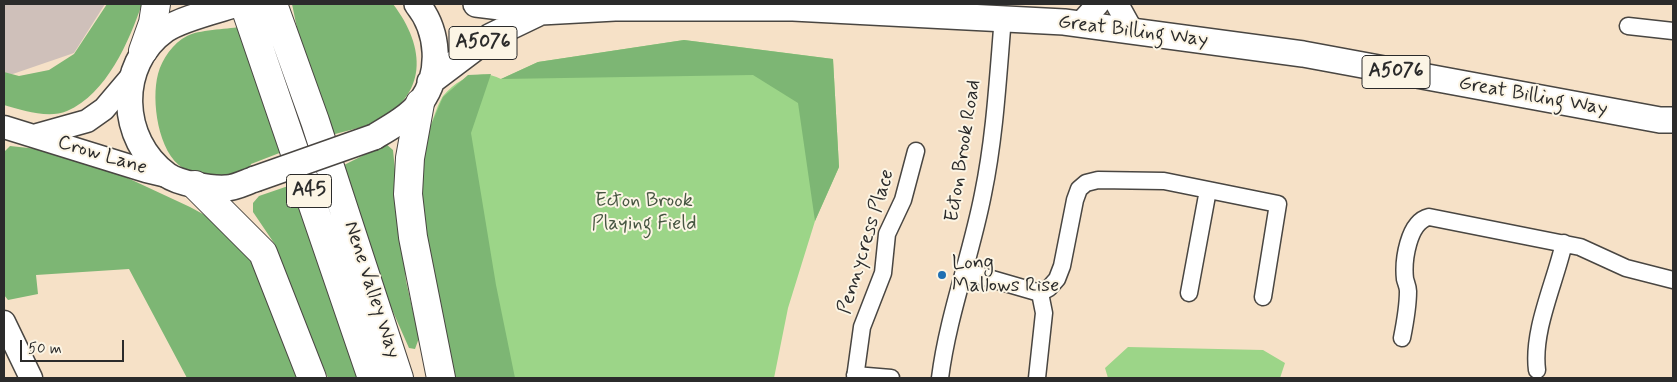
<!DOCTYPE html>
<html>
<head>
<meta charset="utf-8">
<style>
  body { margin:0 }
  #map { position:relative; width:1677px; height:382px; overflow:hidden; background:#f6e1c7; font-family:Mynerve,sans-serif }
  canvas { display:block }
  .frame { position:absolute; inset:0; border:5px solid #2b2b2b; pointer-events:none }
  .scale { position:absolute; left:20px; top:340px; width:104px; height:22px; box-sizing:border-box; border:2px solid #2b2b2b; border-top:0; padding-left:6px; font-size:15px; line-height:18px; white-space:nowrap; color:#2b2b2b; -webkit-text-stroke:4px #fcf5e5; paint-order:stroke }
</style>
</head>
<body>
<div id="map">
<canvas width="1677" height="382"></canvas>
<div class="frame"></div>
<div class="scale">50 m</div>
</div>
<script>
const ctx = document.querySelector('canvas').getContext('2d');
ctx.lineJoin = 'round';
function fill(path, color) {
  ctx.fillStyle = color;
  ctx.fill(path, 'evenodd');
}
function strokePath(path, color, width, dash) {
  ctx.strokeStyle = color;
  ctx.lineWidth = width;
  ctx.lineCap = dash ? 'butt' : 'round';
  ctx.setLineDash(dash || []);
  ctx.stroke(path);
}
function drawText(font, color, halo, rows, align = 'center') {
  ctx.font = font + ' Mynerve,sans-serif';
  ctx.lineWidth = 4;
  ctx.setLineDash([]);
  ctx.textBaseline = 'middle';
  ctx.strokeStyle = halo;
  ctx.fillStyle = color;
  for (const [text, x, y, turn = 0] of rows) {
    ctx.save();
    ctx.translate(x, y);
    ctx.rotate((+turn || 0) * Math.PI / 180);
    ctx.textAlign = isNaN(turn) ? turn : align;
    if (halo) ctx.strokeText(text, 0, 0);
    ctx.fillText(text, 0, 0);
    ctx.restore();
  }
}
const industrial = new Path2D(`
  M4,4H105L74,53L4,77Z`);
const green = new Path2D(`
  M684,40L833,59L839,167L815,221L788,308L774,378H451L431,125C434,116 438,104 443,96C458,78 480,68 501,79L538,62Z
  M1128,347L1263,350L1285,363L1280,378H1108L1105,368Z`);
const forest = new Path2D(`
  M107,4H142C129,41 107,94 67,111C48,119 22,110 4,105V72L19,76L49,70L74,54Z
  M292,4H393C426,47 429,96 374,122C360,129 343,131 329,136L305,67Z
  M240,27L282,152L251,164L247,176C226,176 202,180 183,168C158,153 151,100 158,74C162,59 173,43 187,36C198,30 226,29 240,27Z
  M684,40L833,59L839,167L815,221L798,103L753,75L501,79L538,62Z
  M491,74L471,133L496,285L515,378H451L418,201L419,162L431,125L443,97L468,75Z
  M386,144L393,150L406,281L419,338L415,349L409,348L390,305L344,165Z
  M10,146L47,150L104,167L190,207L223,225L254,254L308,378H187L129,269L36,275L38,294L8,300L4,295V152Z
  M294,184L358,378H328L282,270L274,243L253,212V203L259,196Z`);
const street = new Path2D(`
  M1628,26L1673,31
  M964,271L1040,293L1049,288L1057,279L1062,266L1075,200L1079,189L1086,183L1098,180L1164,181L1278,204L1263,297
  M1189,293L1208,190
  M1402,338C1405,323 1408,306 1408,291C1408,287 1406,283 1405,279C1403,261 1408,222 1429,217L1580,247L1626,268L1673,280
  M1537,370C1532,330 1555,283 1564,243
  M855,375L891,378
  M855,378L862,327L883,273L887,234L903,200L916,151
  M940,378C948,315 971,256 983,194C995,136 998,76 1003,17
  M1037,378L1044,313L1040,293`);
const secondary = new Path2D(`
  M1117,4L1132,31
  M1080,24L1098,4
  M4,127L146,171L167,176
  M37,135L87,121L104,109L132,76
  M4,322L31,378`);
const primary = new Path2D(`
  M237,4C218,10 180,19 165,30C116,65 119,140 167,175C178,183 211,189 226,188C235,188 246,182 255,179
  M476,4L541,12L615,8H793L1064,22L1303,54L1660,120H1673
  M430,82L491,36L541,12
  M374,137C391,127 409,117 421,102C442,73 439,31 417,4`);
const highway = new Path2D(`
  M244,4L372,378
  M273,4L315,121L399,378
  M143,51L153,23L156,4
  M420,103L410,158L408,194L413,237L441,378
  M195,185L263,253L312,378`);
const primaryBridge = new Path2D(`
  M255,179L374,137`);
const markers = [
  [942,275,5,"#1f6fb2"]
];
const shields = [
  [483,43,68],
  [1396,72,68],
  [309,191,45]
];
const shieldNames = [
  ["A5076",483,43],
  ["A5076",1396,72],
  ["A45",309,191]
];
const streetNames = [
  ["Great Billing Way",1133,32,7],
  ["Great Billing Way",1533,97,10],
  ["Ecton Brook Road",964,151,-81],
  ["Crow Lane",102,156,17],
  ["Pennycress Place",867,242,-73],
  ["Nene Valley Way",371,290,72]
];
const parkNames = [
  ["Ecton Brook",644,202],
  ["Playing Field",644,225]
];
const poiNames = [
  ["Long",952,264],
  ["Mallows Rise",952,287]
];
fill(industrial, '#cfc0ba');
fill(green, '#9cd588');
fill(forest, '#7db674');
strokePath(street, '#494642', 19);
strokePath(secondary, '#494642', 25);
strokePath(primary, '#494642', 28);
strokePath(highway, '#494642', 30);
strokePath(street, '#fff', 16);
strokePath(secondary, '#fff', 22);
strokePath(primary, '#fff', 25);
strokePath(highway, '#fff', 28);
strokePath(primaryBridge, '#494642', 28, []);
strokePath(primaryBridge, '#fff', 25);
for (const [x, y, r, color] of markers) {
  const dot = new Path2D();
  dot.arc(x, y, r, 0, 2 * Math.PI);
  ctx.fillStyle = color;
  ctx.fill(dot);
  strokePath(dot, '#fcf5e5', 2);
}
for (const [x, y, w] of shields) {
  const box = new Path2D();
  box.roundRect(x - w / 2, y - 16.5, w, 33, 4);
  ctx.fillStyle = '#fcf5e5';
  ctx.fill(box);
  strokePath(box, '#2b2b2b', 1);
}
drawText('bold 19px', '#2b2b2b', null, shieldNames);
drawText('20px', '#2b2b2b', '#fcf5e5', streetNames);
drawText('20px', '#475642', '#fcf5e5', parkNames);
drawText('20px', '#2b2b2b', '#fcf5e5', poiNames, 'left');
</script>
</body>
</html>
